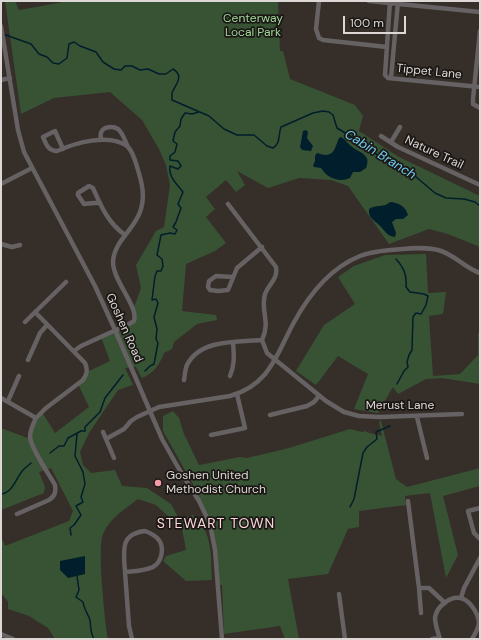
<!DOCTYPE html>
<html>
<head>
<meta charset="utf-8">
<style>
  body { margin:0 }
  #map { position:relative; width:481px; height:640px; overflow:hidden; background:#352e29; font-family:"DM Sans",sans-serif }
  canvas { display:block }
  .frame { position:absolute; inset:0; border:2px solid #ddd8d5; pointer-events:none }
  .scale { position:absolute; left:343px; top:16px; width:63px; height:18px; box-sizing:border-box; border:2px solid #ddd8d5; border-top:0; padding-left:5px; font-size:12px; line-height:14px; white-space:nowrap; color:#ddd8d5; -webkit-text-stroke:3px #1a1715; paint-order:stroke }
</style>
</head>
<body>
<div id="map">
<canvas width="481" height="640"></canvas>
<div class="frame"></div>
<div class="scale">100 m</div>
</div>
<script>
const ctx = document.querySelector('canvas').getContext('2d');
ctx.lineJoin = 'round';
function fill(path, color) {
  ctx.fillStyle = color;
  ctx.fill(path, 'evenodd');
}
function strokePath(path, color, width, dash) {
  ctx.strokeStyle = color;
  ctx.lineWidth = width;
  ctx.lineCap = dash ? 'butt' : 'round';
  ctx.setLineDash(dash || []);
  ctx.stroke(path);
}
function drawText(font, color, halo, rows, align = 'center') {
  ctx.font = font + ' "DM Sans",sans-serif';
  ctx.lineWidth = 3.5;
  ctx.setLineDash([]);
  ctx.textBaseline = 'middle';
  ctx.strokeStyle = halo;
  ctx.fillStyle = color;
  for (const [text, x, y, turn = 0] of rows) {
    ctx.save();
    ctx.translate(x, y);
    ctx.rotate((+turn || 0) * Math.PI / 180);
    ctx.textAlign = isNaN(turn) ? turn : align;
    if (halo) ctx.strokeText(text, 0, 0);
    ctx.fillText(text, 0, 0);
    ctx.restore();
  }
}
const green = new Path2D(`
  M5,1H15L19,10L69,1H278L280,51H283L290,79L355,105L363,116L359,131L399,157L480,196V247L448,234L429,229L389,244L348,186L331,180L299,178L268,188L237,171L245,185L236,192L226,180L206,197L215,209L206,217L226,243L215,251L186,264L182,311L216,315L217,320L197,324L174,342L172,349L164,353C160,364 153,374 142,378L136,367L125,368L133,385L118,390L89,433L80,452L83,465L91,473L115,470L122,486L147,488L171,504L179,519L193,515C213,531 211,557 212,580L186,581L163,561L166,556L186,550L182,529L156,505L138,499C125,509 110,518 103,534C97,547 105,622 108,639H55L48,628L29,616L8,609V602L3,595H1V536L5,546L69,521L73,511L51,468L39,472L45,487L44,493L1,510V428L30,439L31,431L42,412L55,433L89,407L78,384L87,372L110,361L101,337L134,320L133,310L141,288L136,265L156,231L164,227L170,185L166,165L159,149L142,120L110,92L54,98L21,114Z
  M426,254L428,293L446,292L443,314L429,316L433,376L460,374L478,355V333L480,334V384L442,378L426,379L398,394L393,387L378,413L354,409L368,374L338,356L316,385L296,371L324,325L355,304L338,277L354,266L385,255Z
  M173,411L179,418L184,434L199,465L240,457L247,458L289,448L350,429L362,432L366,431V432L382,436L379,421H381L396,479L407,487L480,468V486L443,496L458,555L446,578L430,493L405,496L406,505L359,511V527L348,529L328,574L288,579L299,639H285L280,626L224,634L222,585H219L214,540L197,496L199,495L163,431V416Z`);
const water = new Path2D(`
  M306,130L308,132L307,138L313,146L311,151L302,150L300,147L303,131Z
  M341,137C345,139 347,143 351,146C359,153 372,154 366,168L360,172H353L350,178C339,183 327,178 321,168L314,167L313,166L315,161V156L317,153C334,159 334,150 339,138Z
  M390,202C398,202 406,207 408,215L403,219H396L392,222L396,233L395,237C385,235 386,231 379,225C374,220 368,218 369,209C376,204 384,208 390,202Z
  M85,556V574L68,578L60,570V561Z`);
const stream = new Path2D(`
  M3,34L31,44L39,54L47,57L53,63L59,64L67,58L69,44L74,42L80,46L96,52L103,62L114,69L121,70L125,66H132L140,70L148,69L159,74H166L173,69C185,76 175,85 172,93C172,95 172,98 172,100L209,116L224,129L237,135H254L267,146L273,148C281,143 278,135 281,127L313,113L323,111L329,112L333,115L337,128L363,144L376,154L409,171L435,193L446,198L464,199L475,202L480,206
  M396,259C404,268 407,275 406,287L410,292L424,294L428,296L426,305L421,314L416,313L413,317L412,350L409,355L407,362L408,367L404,371L397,384
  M145,371L150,366L154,364L158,343L156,339L157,329L154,317L158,303L156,299L152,300L155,276L157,271H161L163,266L162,259L157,255L161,235L170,233L175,234L177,230L173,227L176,222L181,208L178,204L183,192C177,184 168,177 170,166L178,169L181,166L178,161L170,160V156L175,152L177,144L173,141L175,132L180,126L181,119L185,113L192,114L199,112
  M50,453L59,446H64L68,438L81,431H85V427L100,412L105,398L123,375
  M1,494C14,492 16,477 24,469C26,467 29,465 31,463
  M350,507L354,499L363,453L367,447L377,439L376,432L390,426
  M71,535L70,528L74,525L81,515L76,506L83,502L81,497L85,484L83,472L75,456L77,434
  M77,576L79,590L76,597L83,602C84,609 88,614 90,620C91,627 90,632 94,639`);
const minor = new Path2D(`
  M319,1L316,29L319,38L323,40L387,47
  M369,1L480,12
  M390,1L385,75L388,78L480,87
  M1,26L18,130L24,152L95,286L115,330L162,439L179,469L199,501L210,524L215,550L222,639
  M480,31L473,99V104L480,108
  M391,78L398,2
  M1,80L10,78
  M381,136L398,147L480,185
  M101,140C101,138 100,135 101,133C103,126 113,126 118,129C123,133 125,141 128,147
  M391,142L400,127
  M63,149L55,131L43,137C46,144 48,151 57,151C75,143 109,133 127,146C133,151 136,163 138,170C142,183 145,196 141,209C136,229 114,240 113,262C113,281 139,307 134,321L129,324L81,346L74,351
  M1,184L32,168
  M100,203H94L84,204L78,195V193L89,186L93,188C101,206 108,223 125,235
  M228,204L276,267C278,280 269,283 265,294C260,311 271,321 262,340L267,353L326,401L344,412L359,416L380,417L462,414
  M1,244L12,247L20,245
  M233,277L216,276L209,281L208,287L210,290L218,291L228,290L237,268L262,247
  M25,322L66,282
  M28,360L40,333L47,325
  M230,376C235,364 234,355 233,342
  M184,380C185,375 185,369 187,365C200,339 237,342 262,340
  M1,398L36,418L46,408L83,380C87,374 88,370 85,363L35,312
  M8,401L19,376
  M270,415L307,406L314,402L319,396
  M417,417L427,458
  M103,432L106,439
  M211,435L245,428L237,394
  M114,458L106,439L124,429L131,421L137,417L159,407L230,396C269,385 276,356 293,324C308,296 330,268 360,256C370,252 380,251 390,250C405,249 423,246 438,250C454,254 465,268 480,273
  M408,501L419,588H429L445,603
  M480,508L468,511L474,533L480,539
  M17,514L49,500C55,496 56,492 55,485C49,474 31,449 30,437C30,430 33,424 36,418
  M145,531C150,533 155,535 158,539C165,547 162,562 153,567C145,571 134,571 125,572C124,552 119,534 145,531Z
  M125,572L129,626L132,639
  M419,588L421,613
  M339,594L345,639
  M461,598L464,588L480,558
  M1,634L13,639
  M432,639L439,638
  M440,639C438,633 435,624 435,618C436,607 450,596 460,598C469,599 478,613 479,622C479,628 475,634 472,639`);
const markers = [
  [158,483,4,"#f49aa6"]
];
const parkNames = [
  ["Centerway",253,19],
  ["Local Park",253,33]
];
const streetNames = [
  ["Tippet Lane",429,72,6],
  ["Nature Trail",434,153,25],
  ["Goshen Road",124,328,66],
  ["Merust Lane",400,406]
];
const poiNames = [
  ["Goshen United",166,476],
  ["Methodist Church",166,490]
];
const waterNames = [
  ["Cabin Branch",380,155,32]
];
const quarterNames = [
  ["STEWART TOWN",216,524]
];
fill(green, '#385334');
fill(water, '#001e2b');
strokePath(stream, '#001e2b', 1.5);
strokePath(minor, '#666162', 4.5);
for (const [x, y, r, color] of markers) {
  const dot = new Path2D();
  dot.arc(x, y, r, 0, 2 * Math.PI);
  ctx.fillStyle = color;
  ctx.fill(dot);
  strokePath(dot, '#1a1715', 1.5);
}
drawText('12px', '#a0d899', '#1a1715', parkNames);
drawText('12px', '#ddd8d5', '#1a1715', streetNames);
drawText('12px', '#ddd8d5', '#1a1715', poiNames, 'left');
drawText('italic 13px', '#71cef4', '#1a1715', waterNames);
ctx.letterSpacing = '1px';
drawText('14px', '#fad6da', '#1a1715', quarterNames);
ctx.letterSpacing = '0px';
</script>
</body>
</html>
